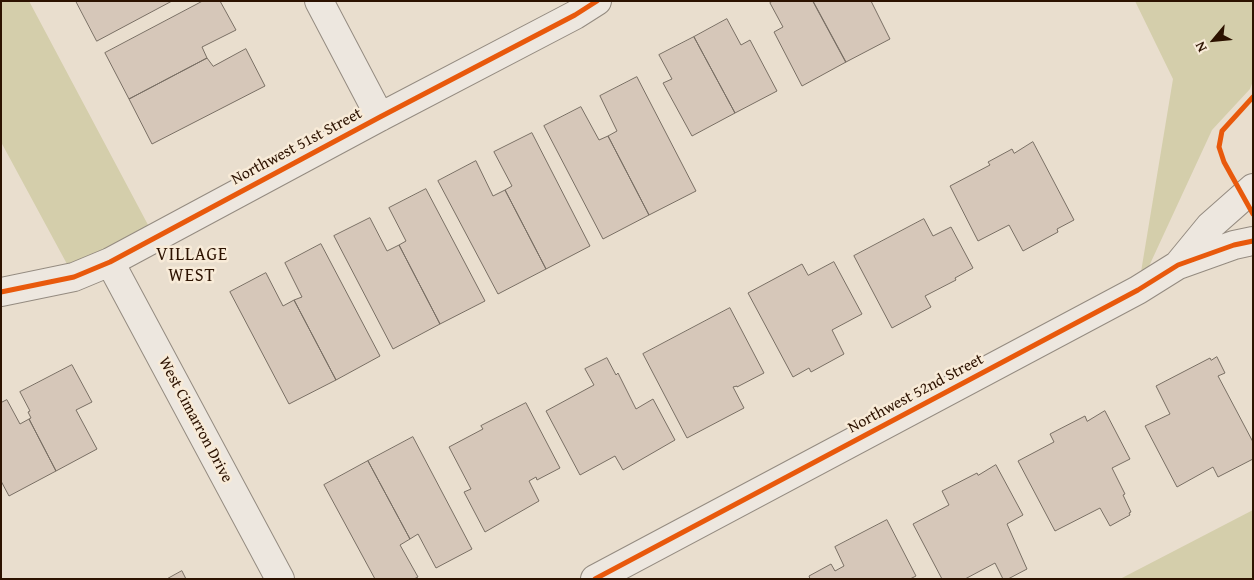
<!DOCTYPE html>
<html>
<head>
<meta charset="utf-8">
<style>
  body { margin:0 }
  #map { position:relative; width:1254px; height:580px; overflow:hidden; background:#e9dece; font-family:"Gentium Book Plus",serif }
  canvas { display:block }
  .frame { position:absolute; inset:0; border:2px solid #2c1200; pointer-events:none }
  .north { position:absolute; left:1189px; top:15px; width:50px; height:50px; -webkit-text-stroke:4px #f8ebd8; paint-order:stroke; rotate:242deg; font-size:14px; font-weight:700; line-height:20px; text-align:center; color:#2c1200 }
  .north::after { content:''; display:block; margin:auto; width:18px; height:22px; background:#2c1200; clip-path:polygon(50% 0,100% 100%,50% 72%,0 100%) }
</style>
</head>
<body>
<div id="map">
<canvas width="1254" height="580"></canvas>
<div class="frame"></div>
<div class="north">N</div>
</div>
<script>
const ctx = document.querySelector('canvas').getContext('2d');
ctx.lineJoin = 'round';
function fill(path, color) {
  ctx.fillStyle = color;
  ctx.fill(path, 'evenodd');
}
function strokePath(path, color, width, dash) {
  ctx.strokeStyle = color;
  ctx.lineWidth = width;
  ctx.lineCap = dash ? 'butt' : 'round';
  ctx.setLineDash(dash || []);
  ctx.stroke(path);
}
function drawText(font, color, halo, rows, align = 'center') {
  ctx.font = font + ' "Gentium Book Plus",serif';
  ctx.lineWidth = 5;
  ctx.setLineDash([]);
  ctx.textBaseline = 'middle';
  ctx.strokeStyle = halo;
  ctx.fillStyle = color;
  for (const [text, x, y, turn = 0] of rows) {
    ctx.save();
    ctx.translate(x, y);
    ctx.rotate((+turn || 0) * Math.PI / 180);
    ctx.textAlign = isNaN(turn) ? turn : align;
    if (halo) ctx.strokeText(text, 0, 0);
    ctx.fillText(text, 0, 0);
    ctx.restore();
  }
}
const green = new Path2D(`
  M1,1H29L155,238L74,277L1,142Z
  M1135,1H1253V81L1250,89L1212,130L1138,290L1173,79Z
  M1253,510V579H1120Z`);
const building = new Path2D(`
  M76,1H172L97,41Z
  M203,1H220L236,30L202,47L207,58L129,99L105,53Z
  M773,1H813L846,62L802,86L774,32L783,27L770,3Z
  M813,1H871L890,39L846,62Z
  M727,19L741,45L750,40L777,91L735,113L694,37Z
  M694,37L735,113L692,136L663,83L672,79L659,55Z
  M246,49L265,86L152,144L129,99L207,58L213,66Z
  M637,77L696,191L649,215L608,136L617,131L600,96Z
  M581,107L599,140L608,136L649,215L603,239L544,126Z
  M532,133L590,246L546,269L505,190L512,186L494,152Z
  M1033,142L1074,220L1057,229L1058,232L1023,251L1009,225L978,241L950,186L990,165L988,162L1012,149L1014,153Z
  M476,161L493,196L505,190L546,269L498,294L438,181Z
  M426,189L485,301L440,324L399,245L406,241L389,208Z
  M370,218L387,251L399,245L440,324L393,349L334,236Z
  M924,219L933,236L951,227L973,268L955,278L956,280L925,296L931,307L892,328L854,256Z
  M321,244L380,356L336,380L294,300L302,297L285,263Z
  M834,262L862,314L832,330L844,354L811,372L809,368L793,377L748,293L802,264L808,275Z
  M266,273L283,306L294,300L336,380L289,404L230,292Z
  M730,308L764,373L737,387V386L733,387L744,408L687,438L643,354Z
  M1217,357L1225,373L1218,376L1253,442V459L1218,477L1213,467L1177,487L1145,426L1170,414L1156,386L1210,358L1211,360Z
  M607,358L616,375L618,373L636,409L653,399L675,440L623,470L615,456L580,475L546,411L594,385L585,369Z
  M72,365L92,402L76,410L97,449L56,471L29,419L31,418L28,412L30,411L20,392Z
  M7,400L20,424L29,419L56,471L9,496L1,481V403Z
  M526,403L560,468L537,480L536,477L529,481L539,501L485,532L464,492L471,489L449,447L483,429L481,426Z
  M1105,411L1130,459L1112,468L1125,494L1123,495L1131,512L1129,513L1130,515L1110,526L1100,508L1055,531L1018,461L1054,442L1050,434L1085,416L1087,421Z
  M413,437L472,549L436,568L418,534L410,539L368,461Z
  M368,461L410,539L400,545L418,577L414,579H375L324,485Z
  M996,465L1023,515L1007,524L1027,569L1008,579H1003L995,563L965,579H942L913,524L949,505L942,491L977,473L978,475Z
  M887,520L916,576L910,579H810L809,576L831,564L835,571L844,566L835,547Z
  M182,571L186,579H167Z`);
const minor = new Path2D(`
  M319,1L380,117
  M110,262L280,579
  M1178,265L1210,226L1253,188
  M1,292L74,277L110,262L380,117L575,15L597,1
  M595,579L1138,290L1178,265L1234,245L1253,241`);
const cycleway = new Path2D(`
  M1253,97L1222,131L1219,147L1224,162L1253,214
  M1,292L74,277L110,262L380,117L575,15L597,1
  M595,579L1138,290L1178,265L1234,245L1253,241`);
const streetNames = [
  ["Northwest 51st Street",297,147,-28],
  ["Northwest 52nd Street",916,394,-28],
  ["West Cimarron Drive",195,420,62]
];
const neighbourhoodNames = [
  ["VILLAGE",192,255],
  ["WEST",192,276]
];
fill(green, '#d4ceab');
fill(building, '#d6c7b9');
strokePath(building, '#796f64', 1);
strokePath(minor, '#948b80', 30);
strokePath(minor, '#ede7df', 28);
strokePath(cycleway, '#e8590c', 5);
drawText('16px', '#2c1200', '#f8ebd8', streetNames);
ctx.letterSpacing = '1px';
drawText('18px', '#2c1200', '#f8ebd8', neighbourhoodNames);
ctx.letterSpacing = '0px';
</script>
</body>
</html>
